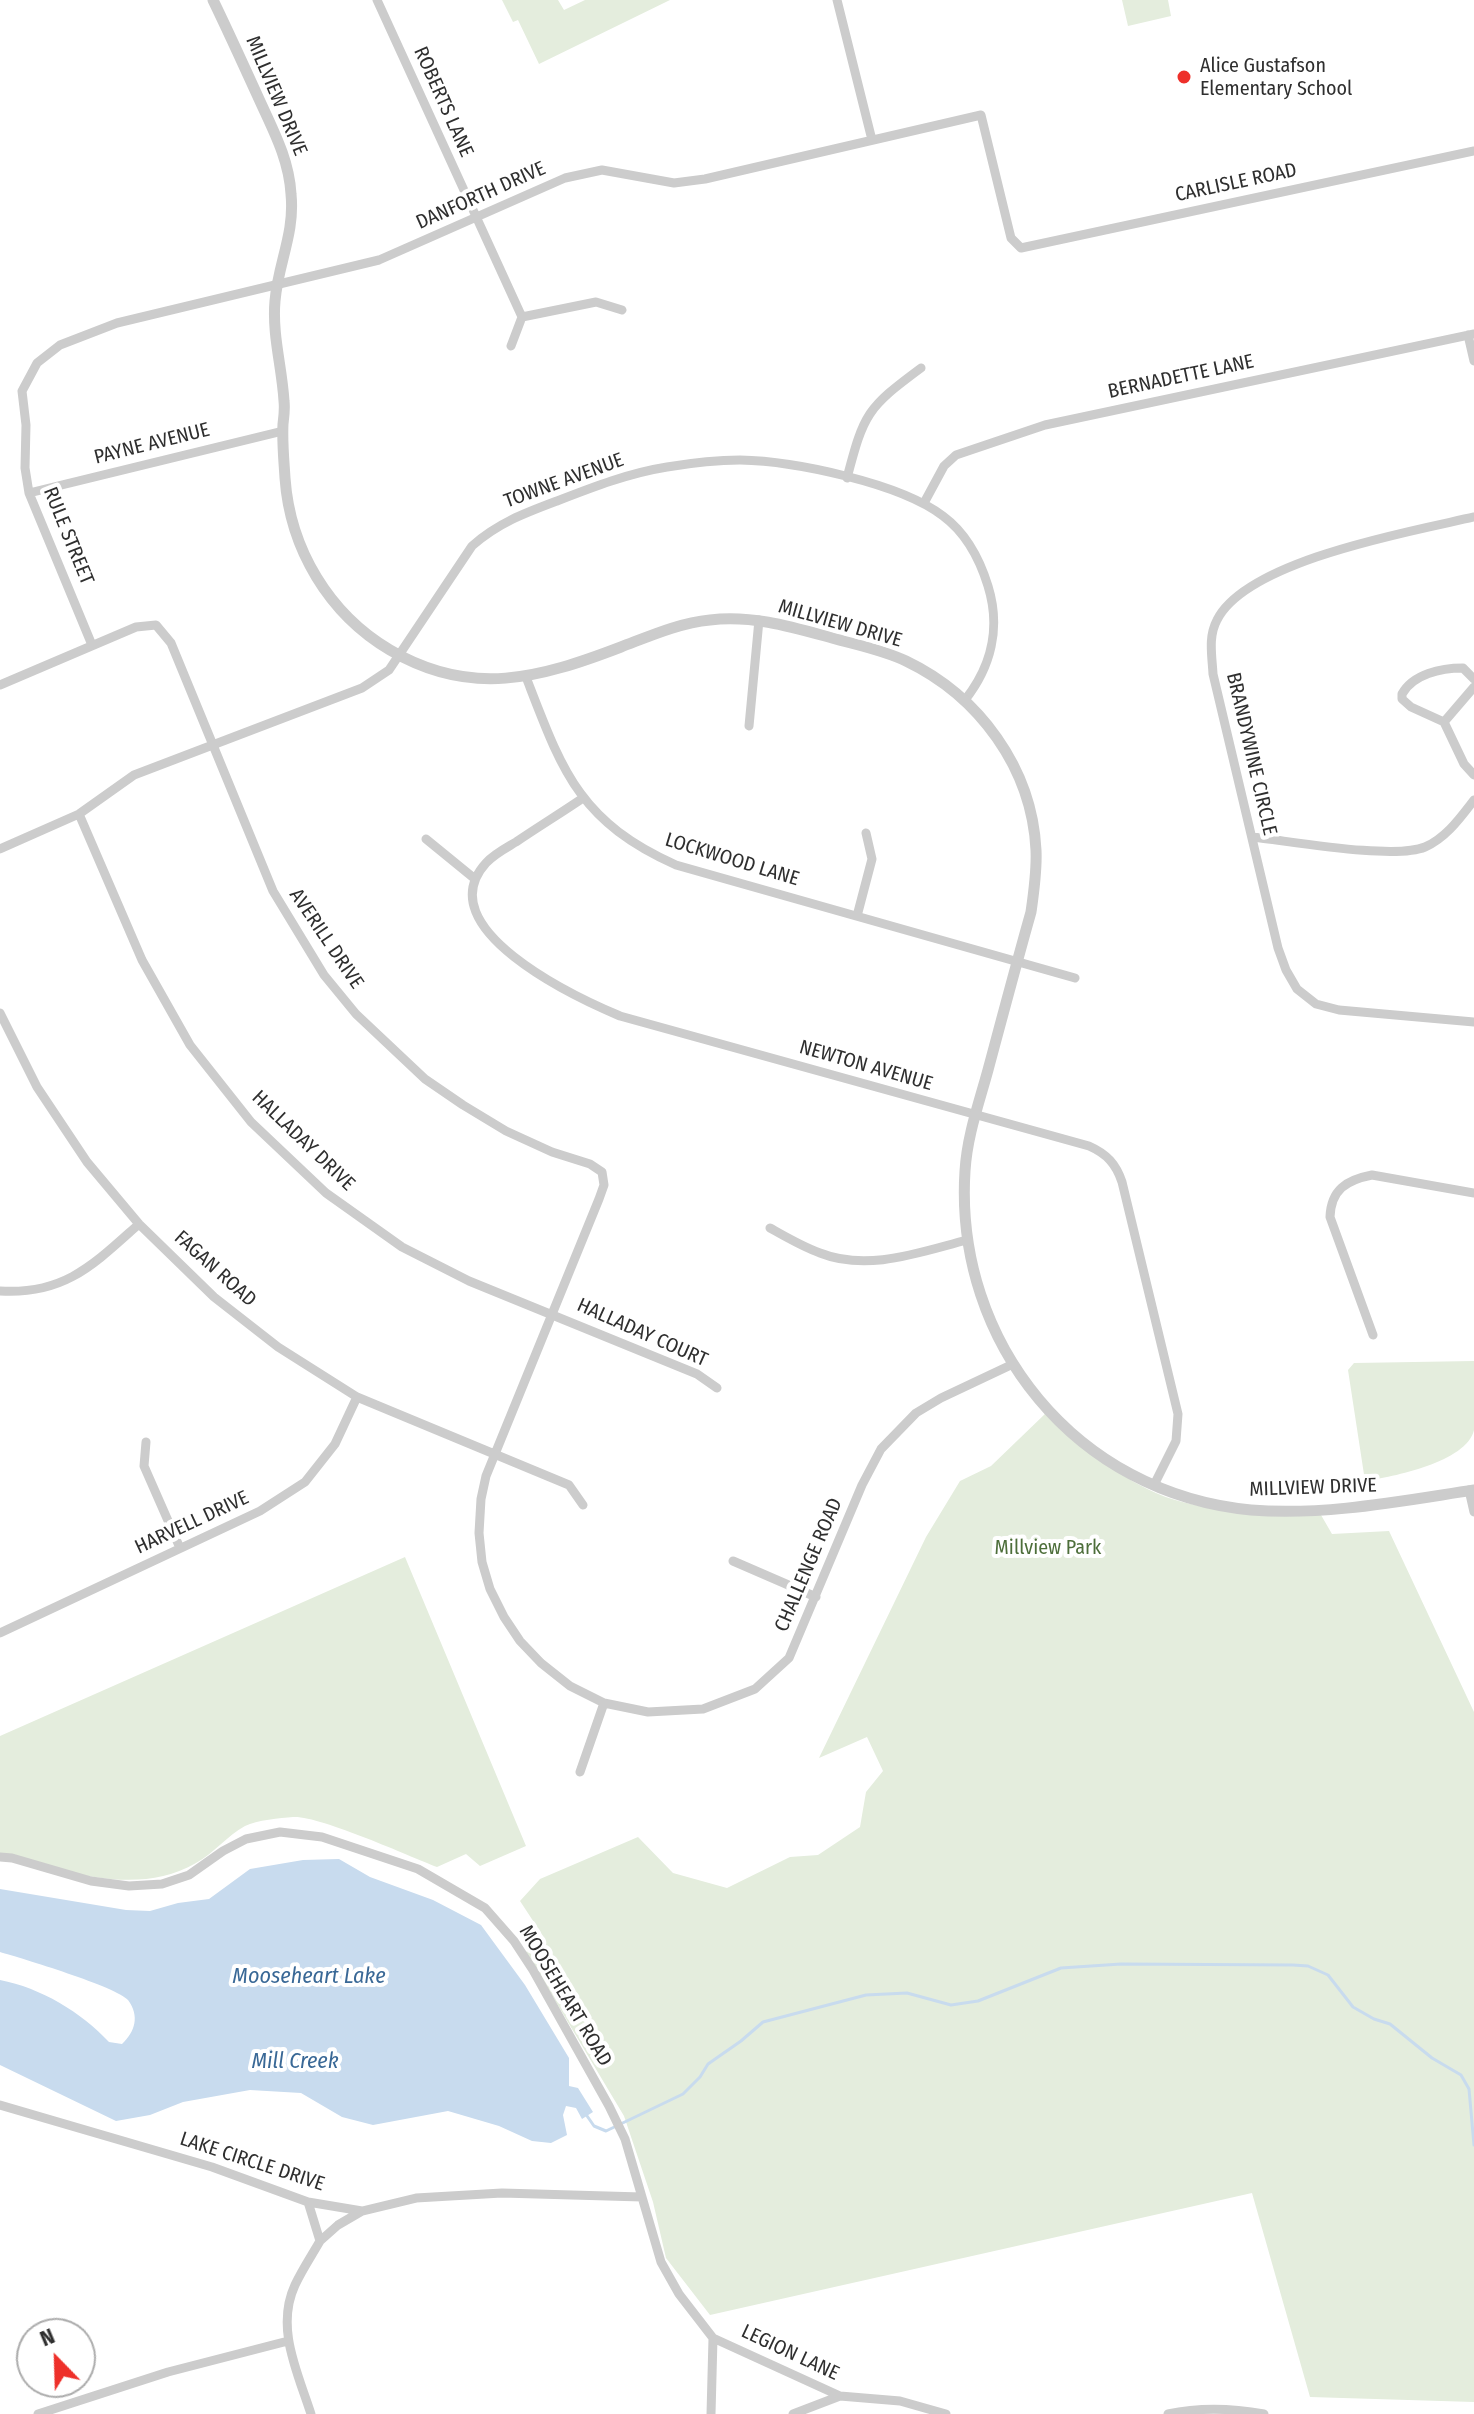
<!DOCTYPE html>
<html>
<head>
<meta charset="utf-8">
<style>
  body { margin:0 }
  #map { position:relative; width:1474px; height:2414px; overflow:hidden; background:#fff; font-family:"Fira Sans Condensed",sans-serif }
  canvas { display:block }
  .north { position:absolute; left:16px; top:2318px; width:80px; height:80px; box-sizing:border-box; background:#fff; border:2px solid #acacac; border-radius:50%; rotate:337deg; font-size:22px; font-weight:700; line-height:32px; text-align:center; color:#2f2f2f }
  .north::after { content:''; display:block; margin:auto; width:28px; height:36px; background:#ee302a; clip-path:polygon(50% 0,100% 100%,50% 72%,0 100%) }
</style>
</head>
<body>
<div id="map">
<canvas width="1474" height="2414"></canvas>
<div class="north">N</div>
</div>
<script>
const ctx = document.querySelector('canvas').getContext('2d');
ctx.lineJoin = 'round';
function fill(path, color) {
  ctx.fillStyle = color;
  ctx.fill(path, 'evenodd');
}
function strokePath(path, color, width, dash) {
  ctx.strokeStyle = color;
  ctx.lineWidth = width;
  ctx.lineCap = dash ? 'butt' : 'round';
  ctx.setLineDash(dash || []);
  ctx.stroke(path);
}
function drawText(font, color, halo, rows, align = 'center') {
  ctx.font = font + ' "Fira Sans Condensed",sans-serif';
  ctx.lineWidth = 8;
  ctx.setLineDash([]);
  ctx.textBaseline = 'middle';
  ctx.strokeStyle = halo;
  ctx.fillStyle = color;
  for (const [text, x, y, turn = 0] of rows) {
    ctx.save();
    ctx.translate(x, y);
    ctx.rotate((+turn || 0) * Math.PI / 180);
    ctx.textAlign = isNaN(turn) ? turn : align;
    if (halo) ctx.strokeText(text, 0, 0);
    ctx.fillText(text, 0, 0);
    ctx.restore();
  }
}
const green = new Path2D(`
  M502,0H558L564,10L585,0H670L539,64L518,20L513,22Z
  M1122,0H1168L1171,16L1128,26Z
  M1474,1361C1474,1381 1474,1411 1474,1430C1467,1462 1392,1477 1365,1481L1348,1370L1354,1363Z
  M1046,1413C1080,1443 1113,1474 1156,1493C1203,1514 1269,1511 1321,1515L1332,1534L1389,1531L1474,1712V2402L1310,2397L1252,2193L710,2315L666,2258L653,2202L624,2116L526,1952L543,1936L520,1901L540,1879L638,1837L673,1873L727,1888L790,1857L818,1855L860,1827L866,1792L883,1771L867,1737L819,1758L926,1537L960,1481L991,1466Z
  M405,1557L526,1846L480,1866L466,1854L437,1867C409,1856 318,1815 293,1817C280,1818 257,1820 245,1826C227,1836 214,1853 196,1863C136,1898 62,1870 0,1854V1736Z`);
const water = new Path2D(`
  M339,1859L370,1877L433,1900L481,1925L525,1985L569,2058V2086L578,2088L593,2112L582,2119L576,2108L566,2106L563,2115L567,2135L551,2143L532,2141L499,2126L448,2111L373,2125L342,2117L301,2093L250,2090L183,2102L150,2115L116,2121L0,2065V1980C41,1988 81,2012 109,2042L122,2044C135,2032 140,2016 128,2000C117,1987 21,1958 0,1952V1889L126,1910L150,1911L178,1903L209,1899L250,1869L303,1860Z`);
const stream = new Path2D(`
  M585,2113L594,2126L606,2131L683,2094L700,2077L708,2064L741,2041L763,2022L866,1995L907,1993L951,2005L978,2001L1061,1968L1121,1964L1293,1965L1308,1966L1328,1975L1353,2007L1374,2019L1390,2024L1432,2058L1461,2075L1469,2089L1474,2145`);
const minor = new Path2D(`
  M377,0L522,317L511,346
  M837,0L872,140
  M522,317L596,302L622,310
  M1468,335L1474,361
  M847,478C864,413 867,408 921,368
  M29,493L283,431
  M924,503L944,466L956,455L1045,425L1474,334
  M1474,517C1413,531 1247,560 1217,620C1208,637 1212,655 1213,674L1278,948L1286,970L1297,989L1316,1004L1339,1010L1474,1022
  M92,645L29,493L25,468L26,425L22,391L37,363L60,345L117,323L379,260L565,178L602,170L674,183L705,179L981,115L1011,238L1021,248L1474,151
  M526,677C562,770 578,821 676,865L1075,978
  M1474,679L1463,668C1441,668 1413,674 1402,694V699L1411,707L1444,722L1464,764L1474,775
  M0,685L136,627L156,625L171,643L273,891L324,975L356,1014L425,1079L463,1105L506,1131L552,1152L590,1164L602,1172L604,1185L599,1199L486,1476L481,1499L479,1533L482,1562L490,1589L504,1617L520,1641L541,1663L570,1686L604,1703L648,1712L703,1709L755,1689L789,1658L862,1485L881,1449L916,1413L941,1398L1013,1364
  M1444,722L1474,687
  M749,726L759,620
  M583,798C561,813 538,827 516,842C506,848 494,854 486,863C427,928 575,997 620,1016L1089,1146C1107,1154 1116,1164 1122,1182L1178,1414L1176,1441L1154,1485
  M79,814L142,960L190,1045L251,1122L326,1193L402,1247L469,1281L697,1374L717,1388
  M1252,837C1290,841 1394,860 1425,847C1446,838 1460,818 1474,800
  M426,839L475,879
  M0,849L79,814L134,775L362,688L389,670L472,546C498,523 525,513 557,501C593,487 629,473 667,467C691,463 716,460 740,460C794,461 900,483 943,516C966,533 980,560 988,586C1001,628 991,667 965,700
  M857,916L872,859L866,833
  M0,1013L37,1087L87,1162L139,1224L214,1297L278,1347L357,1397L569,1485L583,1505
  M770,1228C786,1237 803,1247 820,1253C868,1272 920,1252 967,1240
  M0,1291C65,1295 94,1264 139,1224
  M1373,1335L1330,1217C1331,1190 1346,1180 1372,1175L1474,1193
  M146,1442L144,1466L180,1548
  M1469,1490L1474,1512
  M733,1561L816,1597
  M0,1633L260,1511L305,1482L335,1444L357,1397
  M580,1772L604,1703
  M0,1857L12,1858L91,1881L129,1886L162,1884L189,1875L223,1851L246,1839L280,1832L322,1837L418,1869L485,1908L514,1941L533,1970L609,2106L625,2139L661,2262L679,2294L713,2338L840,2396L900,2401L946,2414
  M0,2105L212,2167L308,2202L362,2211L416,2198L502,2193L642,2197
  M308,2202L320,2241C312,2255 302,2270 295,2285C275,2328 298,2373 311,2414
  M320,2241L338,2225L362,2211
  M38,2414L168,2372L288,2341
  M711,2414L713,2338
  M793,2414L840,2396
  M1168,2414C1200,2407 1231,2408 1264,2414`);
const tertiary = new Path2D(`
  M213,0C229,33 244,66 259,99C273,130 289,159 291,194C295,234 278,263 275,301C272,335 282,367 284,401C285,409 284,416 283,424C282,442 284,461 285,478C290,549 329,614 390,650C471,698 540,678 621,647C650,636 679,623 710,620C753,615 792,627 832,638C857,645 883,650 906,661C979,696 1032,768 1036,850C1037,871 1034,891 1031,912C1016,965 1002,1018 988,1070C979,1103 967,1136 965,1171C954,1343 1077,1494 1251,1510C1325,1516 1401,1501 1474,1490`);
const markers = [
  [1184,77,8,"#ee302a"]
];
const poiNames = [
  ["Alice Gustafson",1200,66],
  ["Elementary School",1200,89]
];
const streetNames = [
  ["MILLVIEW DRIVE",276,96,67],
  ["ROBERTS LANE",443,102,66],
  ["CARLISLE ROAD",1236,183,-12],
  ["DANFORTH DRIVE",481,196,-24],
  ["BERNADETTE LANE",1181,377,-12],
  ["PAYNE AVENUE",152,444,-14],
  ["TOWNE AVENUE",564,481,-20],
  ["RULE STREET",68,536,68],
  ["MILLVIEW DRIVE",840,624,16],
  ["BRANDYWINE CIRCLE",1251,754,77],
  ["LOCKWOOD LANE",732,860,17],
  ["AVERILL DRIVE",326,939,56],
  ["NEWTON AVENUE",866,1066,16],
  ["HALLADAY DRIVE",303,1141,44],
  ["FAGAN ROAD",215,1269,42],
  ["HALLADAY COURT",642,1333,24],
  ["MILLVIEW DRIVE",1313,1488,-2],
  ["HARVELL DRIVE",192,1523,-25],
  ["CHALLENGE ROAD",809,1565,-67],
  ["MOOSEHEART ROAD",565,1996,59],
  ["LAKE CIRCLE DRIVE",252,2162,18],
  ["LEGION LANE",790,2353,25]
];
const parkNames = [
  ["Millview Park",1048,1548]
];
const waterNames = [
  ["Mooseheart Lake",309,1977],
  ["Mill Creek",295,2062]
];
fill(green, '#e4eddd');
fill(water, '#c8dbee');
strokePath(stream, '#c8dbee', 3);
strokePath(minor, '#ccc', 9);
strokePath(tertiary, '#ccc', 11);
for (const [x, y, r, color] of markers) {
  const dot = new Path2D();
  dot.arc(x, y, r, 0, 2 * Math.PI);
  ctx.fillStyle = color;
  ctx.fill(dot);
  strokePath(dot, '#fff', 3);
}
drawText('20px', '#2f2f2f', '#fff', poiNames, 'left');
drawText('20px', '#2f2f2f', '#fff', streetNames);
drawText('20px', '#4d6e3a', '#fff', parkNames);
drawText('italic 22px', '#396896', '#fff', waterNames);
</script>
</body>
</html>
